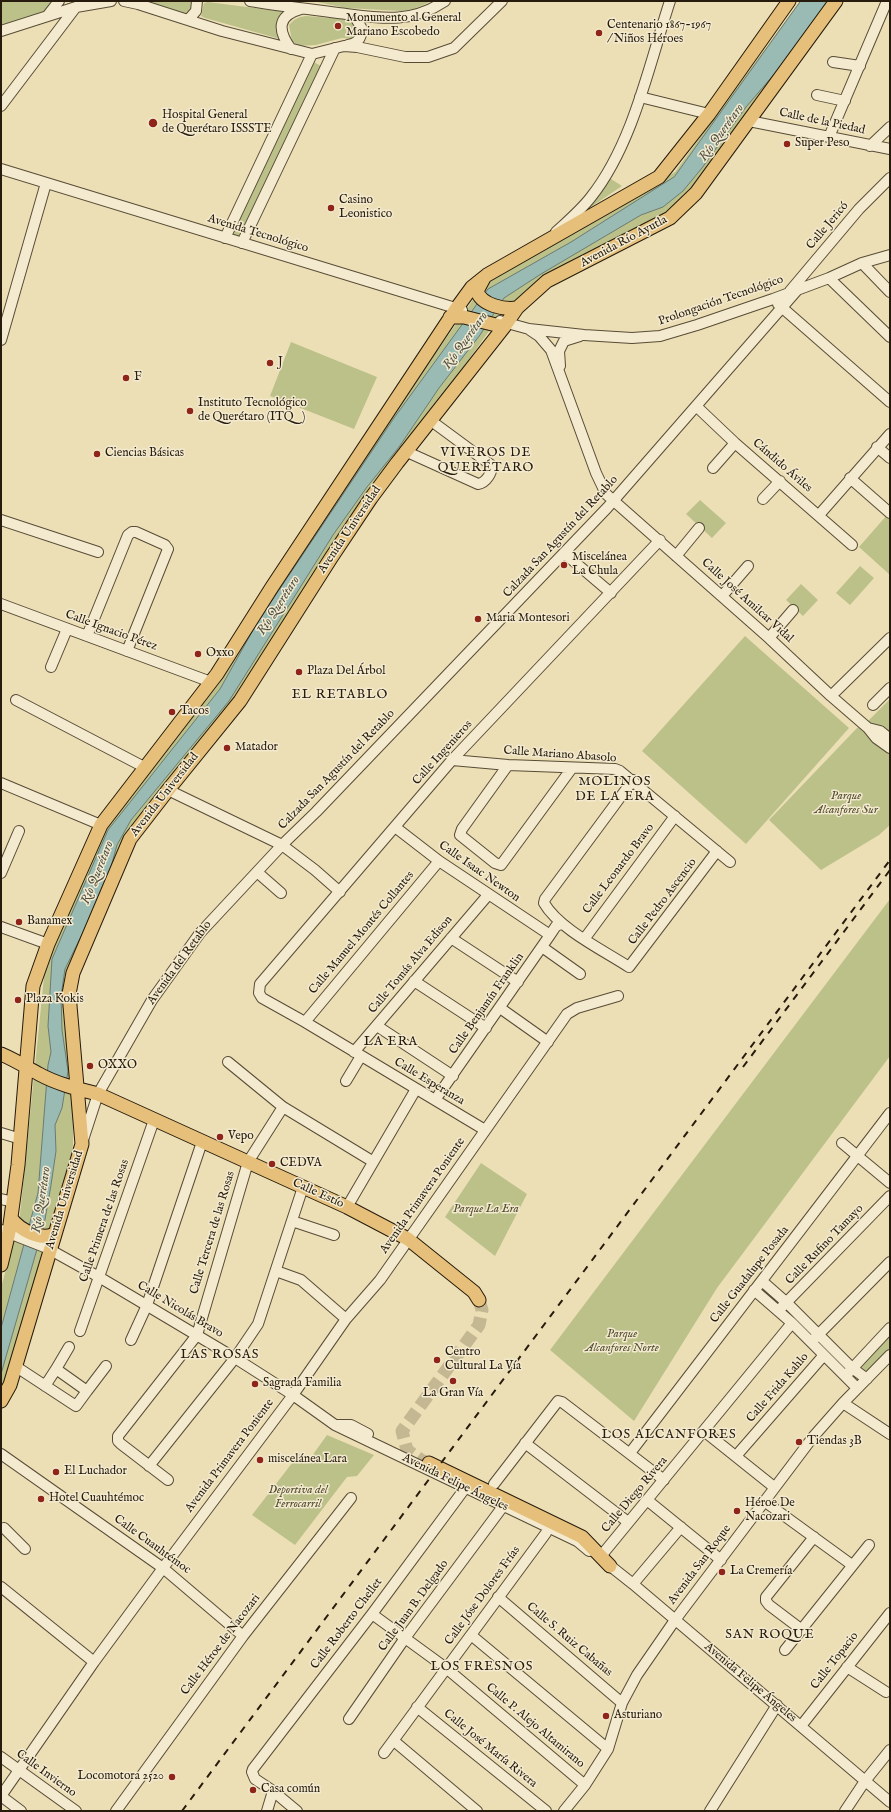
<!DOCTYPE html>
<html>
<head>
<meta charset="utf-8">
<style>
  body { margin:0 }
  #map { position:relative; width:891px; height:1812px; overflow:hidden; background:#ecdfb5; font-family:"IM FELL English",serif }
  canvas { display:block }
  .frame { position:absolute; inset:0; border:2px solid #261b0c; pointer-events:none }
</style>
</head>
<body>
<div id="map">
<canvas width="891" height="1812"></canvas>
<div class="frame"></div>
</div>
<script>
const ctx = document.querySelector('canvas').getContext('2d');
ctx.lineJoin = 'round';
function fill(path, color) {
  ctx.fillStyle = color;
  ctx.fill(path, 'evenodd');
}
function strokePath(path, color, width, dash) {
  ctx.strokeStyle = color;
  ctx.lineWidth = width;
  ctx.lineCap = dash ? 'butt' : 'round';
  ctx.setLineDash(dash || []);
  ctx.stroke(path);
}
function drawText(font, color, halo, rows, align = 'center') {
  ctx.font = font + ' "IM FELL English",serif';
  ctx.lineWidth = 3;
  ctx.setLineDash([]);
  ctx.textBaseline = 'middle';
  ctx.strokeStyle = halo;
  ctx.fillStyle = color;
  for (const [text, x, y, turn = 0] of rows) {
    ctx.save();
    ctx.translate(x, y);
    ctx.rotate((+turn || 0) * Math.PI / 180);
    ctx.textAlign = isNaN(turn) ? turn : align;
    if (halo) ctx.strokeText(text, 0, 0);
    ctx.fillText(text, 0, 0);
    ctx.restore();
  }
}
const green = new Path2D(`
  M1,1H53L46,11L1,26Z
  M124,1H197L192,16Z
  M312,1H432L414,9L401,11L346,8Z
  M800,1H834L763,101L670,215L504,310L450,386L367,495L297,599L230,707L126,837L63,992V1012L73,1100V1145L68,1175L41,1255L17,1348L1,1390V1287L19,1224L45,967L108,822L219,684L236,652L371,446L486,281L675,172Z
  M208,2L286,12L277,30L280,39L205,18L201,16L204,3Z
  M306,16L343,19L355,24L357,29L351,39L342,38L316,45L298,46L292,41L289,25C294,19 298,17 306,16Z
  M310,60L321,66L241,240L229,235Z
  M608,177L622,186L579,215Z
  M291,342L377,377L354,429L270,396Z
  M700,500L726,523L712,538L686,514Z
  M887,515L890,517V575L859,547Z
  M860,566L874,578L850,605L836,593Z
  M801,584L818,600L803,616L786,600Z
  M745,636L849,728L746,844L642,751Z
  M890,699V825L879,835L821,870L769,820L857,728L864,725Z
  M890,899V1056L717,1288L634,1421L550,1350Z
  M481,1163L527,1194L495,1256L445,1217Z
  M890,1332V1351L868,1373L858,1365Z
  M327,1435L374,1455L357,1476L347,1477L295,1545L252,1515L299,1454L309,1460Z`);
const water = new Path2D(`
  M801,1H828L776,72L746,107L702,168L683,191L663,207L641,215L541,274L504,298L480,335L439,388L399,447L367,487L333,535L229,701L131,820L117,845L109,874L99,900L65,969L61,996L62,1030L68,1071L62,1108L55,1125L56,1151L51,1185L44,1225L1,1374V1328L38,1193L48,1065L51,1052L48,1026L52,959L108,830L220,689L257,623L394,418L488,289L571,242L674,177Z`);
const majorTunnel = new Path2D(`
  M429,1463L421,1460L407,1450L402,1431L479,1325L482,1310L479,1300`);
const minor = new Path2D(`
  M124,1L138,4L222,31L312,54L344,46L357,47L405,57H428L454,48L502,1
  M250,1C280,6 309,9 338,13C379,18 409,25 445,1
  M48,15L59,1
  M188,20L196,11L197,1
  M1,31L76,7L111,1
  M348,45C358,43 361,39 362,29L354,15
  M291,49C278,31 276,16 301,9
  M833,62L860,66
  M817,95L845,101
  M640,97L709,114
  M1,106L76,7
  M749,121L890,149
  M829,137L887,1
  M870,146L890,127
  M1,169L462,310
  M556,232C568,221 581,210 591,197C633,144 649,65 670,1
  M225,238L312,54
  M242,243L335,48
  M862,263L890,292
  M829,278L890,337
  M790,291L859,209L890,178
  M778,304L890,402
  M500,321L529,329L584,335L632,338L660,336L697,325L773,299L829,278L862,263L890,255
  M530,330L539,336L551,350L596,473L606,494L769,638L831,696L868,728L876,738L890,748
  M1,340L46,183
  M560,366L559,351L564,341L580,336
  M696,406L735,443L852,545
  M877,447L890,458
  M405,451L478,484C486,483 493,472 491,465L430,420
  M713,468L735,443
  M850,478L890,513
  M763,499L780,481
  M819,515L890,434
  M1,520L98,552
  M564,553L611,593
  M676,556L699,528
  M722,596L748,566
  M1,604L211,682
  M87,636L128,535L132,532H136L165,545L168,549L127,651
  M769,638L793,610
  M51,667L67,629
  M831,696L890,638
  M16,700L144,767
  M873,705L890,688
  M868,728L880,731L890,739
  M452,760L508,765L615,769L620,771L730,862
  M508,765L462,829L460,835L495,863L501,865L572,768
  M633,780L545,899L544,903C559,929 603,950 629,967L717,851
  M1,783L101,825
  M168,790L282,845L315,870L340,892
  M395,827L439,861L550,935
  M257,872L281,893
  M1,873L19,831
  M1,927L48,944
  M451,938L518,982
  M585,938L675,816
  M542,947L580,974
  M414,981L486,1028
  M500,1008L548,1042
  M305,1022L439,861
  M377,1026L453,1076
  M354,1052L488,895
  M228,1062L283,1107L372,1161
  M346,1081L361,1056
  M435,1100L550,935L556,926L561,924
  M485,1130L305,1022L262,998L259,993L260,984L452,760L660,540
  M1,1133L21,1139
  M83,1140L98,1094L152,1000L200,933L282,845L316,812L607,508L799,288
  M842,1143L890,1183
  M1,1199L14,1202
  M347,1207L416,1089
  M292,1221L334,1235
  M1,1230L47,1248L99,1277L235,1358L293,1395L335,1425L577,1541L589,1551
  M276,1271L301,1280L346,1319
  M762,1281L787,1303L852,1368L867,1379
  M754,1290L792,1323L857,1388
  M778,1311L890,1196
  M80,1331L154,1120
  M814,1339L890,1262
  M131,1340L147,1305L202,1142
  M15,1366L76,1406L87,1391L56,1369L69,1347
  M849,1372L890,1328
  M45,1386L56,1369
  M87,1391L106,1366
  M843,1403L890,1434
  M337,1425H351L368,1434
  M704,1431L774,1487
  M525,1443L628,1522
  M630,1453L890,1113
  M1,1454L163,1568L243,1636
  M736,1456L824,1355
  M149,1466L235,1358L258,1324L303,1187
  M168,1480L121,1444L118,1441V1436L197,1335L248,1162L283,1107
  M494,1484L558,1401L562,1402L664,1480
  M647,1500L721,1560
  M764,1501L852,1565
  M4,1528L25,1549
  M601,1556L792,1323
  M604,1561L633,1584L890,1802
  M633,1584L681,1527
  M1,1587L94,1662
  M498,1597L622,1703
  M372,1614L446,1668L585,1785
  M802,1630L769,1605L766,1601V1597L814,1537
  M471,1635L608,1749
  M785,1650L869,1545
  M847,1667L886,1692
  M417,1707L546,1811
  M349,1719L405,1638L501,1509
  M801,1726L890,1613
  M394,1741L477,1811
  M384,1753L546,1533
  M1,1757L76,1811
  M1,1796L94,1662L163,1568L293,1395L346,1319L380,1280L567,1014L577,1008L618,996
  M1,1796L21,1811
  M116,1811L243,1636L351,1498
  M267,1811L273,1791
  M297,1811L273,1791L255,1779L252,1772L253,1769L372,1614L463,1491
  M564,1811L585,1785L608,1749L622,1703L637,1675L675,1620L813,1437L843,1403L890,1355
  M710,1811L777,1705
  M845,1811L865,1781L890,1750`);
const major = new Path2D(`
  M484,278L477,291C481,305 504,310 517,308
  M450,317H464L504,327
  M1,1054C15,1060 26,1067 39,1074C57,1084 78,1089 98,1094L347,1207L408,1239L474,1292L479,1300
  M11,1218C19,1230 42,1241 54,1234
  M1,1265L9,1232L18,1165L33,986L48,944L101,825L217,674L272,587L456,309L472,287L487,275L659,177L709,114L789,1
  M1,1401L10,1385L82,1144L69,994L73,973L130,839L168,790L240,701L331,558L371,498L397,463L504,327L517,308L547,281L670,218L696,193L836,1
  M429,1463L582,1537L610,1566`);
const rail = new Path2D(`
  M743,1067L890,870
  M182,1811L890,860`);
const markers = [
  [338,26,4,"#8f2418"],
  [599,33,4,"#8f2418"],
  [153,123,5,"#8f2418"],
  [787,144,4,"#8f2418"],
  [331,208,4,"#8f2418"],
  [270,363,4,"#8f2418"],
  [126,378,4,"#8f2418"],
  [190,411,4,"#8f2418"],
  [97,454,4,"#8f2418"],
  [564,565,4,"#8f2418"],
  [478,619,4,"#8f2418"],
  [198,654,4,"#8f2418"],
  [299,672,4,"#8f2418"],
  [172,712,4,"#8f2418"],
  [227,748,4,"#8f2418"],
  [19,922,4,"#8f2418"],
  [18,1000,4,"#8f2418"],
  [90,1066,4,"#8f2418"],
  [220,1137,4,"#8f2418"],
  [272,1164,4,"#8f2418"],
  [437,1360,4,"#8f2418"],
  [453,1381,4,"#8f2418"],
  [255,1384,4,"#8f2418"],
  [799,1442,4,"#8f2418"],
  [260,1460,4,"#8f2418"],
  [56,1472,4,"#8f2418"],
  [41,1499,4,"#8f2418"],
  [737,1511,4,"#8f2418"],
  [722,1572,4,"#8f2418"],
  [606,1716,4,"#8f2418"],
  [172,1777,4,"#8f2418"],
  [253,1790,4,"#8f2418"]
];
const poiNames = [
  ["Monumento al General",346,19],
  ["Mariano Escobedo",346,33],
  ["Centenario 1867-1967",607,26],
  ["/ Niños Héroes",607,40],
  ["Hospital General",162,116],
  ["de Querétaro ISSSTE",162,130],
  ["Super Peso",795,144],
  ["Casino",339,201],
  ["Leonistico",339,215],
  ["J",278,363],
  ["F",134,378],
  ["Instituto Tecnológico",198,404],
  ["de Querétaro (ITQ)",198,418],
  ["Ciencias Básicas",105,454],
  ["Miscelánea",572,558],
  ["La Chula",572,572],
  ["Maria Montesori",486,619],
  ["Oxxo",206,654],
  ["Plaza Del Árbol",307,672],
  ["Tacos",180,712],
  ["Matador",235,748],
  ["Banamex",27,922],
  ["Plaza Kokis",26,1000],
  ["OXXO",98,1066],
  ["Vepo",228,1137],
  ["CEDVA",280,1164],
  ["Centro",445,1353],
  ["Cultural La Vía",445,1367],
  ["Sagrada Familia",263,1384],
  ["La Gran Vía",453,1394,"center"],
  ["Tiendas 3B",807,1442],
  ["miscelánea Lara",268,1460],
  ["El Luchador",64,1472],
  ["Hotel Cuauhtémoc",49,1499],
  ["Héroe De",745,1504],
  ["Nacozari",745,1518],
  ["La Cremería",730,1572],
  ["Asturiano",614,1716],
  ["Locomotora 2520",164,1777,"right"],
  ["Casa común",261,1790]
];
const streetNames = [
  ["Calle de la Piedad",822,122,12],
  ["Calle Jericó",828,226,-50],
  ["Avenida Tecnológico",258,234,17],
  ["Avenida Río Ayutla",624,242,-28],
  ["Prolongación Tecnológico",721,301,-19],
  ["Cándido Áviles",782,466,41],
  ["Avenida Universidad",350,530,-56],
  ["Calzada San Agustín del Retablo",561,537,-47],
  ["Calle José Amilcar Vidal",747,601,42],
  ["Calle Ignacio Pérez",111,631,20],
  ["Calle Ingenieros",443,753,-48],
  ["Calle Mariano Abasolo",560,755,4],
  ["Calzada San Agustín del Retablo",337,770,-46],
  ["Avenida Universidad",165,795,-52],
  ["Calle Leonardo Bravo",619,869,-53],
  ["Calle Isaac Newton",479,872,35],
  ["Calle Pedro Ascencio",663,902,-53],
  ["Calle Manuel Montés Collantes",362,933,-50],
  ["Avenida del Retablo",180,963,-54],
  ["Calle Tomás Alva Edison",411,965,-50],
  ["Calle Benjamín Franklin",487,1004,-55],
  ["Calle Esperanza",429,1082,31],
  ["Calle Estío",318,1194,24],
  ["Avenida Primavera Poniente",423,1196,-55],
  ["Avenida Universidad",65,1200,-73],
  ["Calle Primera de las Rosas",105,1221,-71],
  ["Calle Tercera de las Rosas",213,1233,-73],
  ["Calle Rufino Tamayo",825,1245,-46],
  ["Calle Guadalupe Posada",750,1275,-52],
  ["Calle Nicolás Bravo",180,1310,31],
  ["Calle Frida Kahlo",778,1388,-49],
  ["Avenida Primavera Poniente",230,1456,-53],
  ["Avenida Felipe Ángeles",455,1483,26],
  ["Calle Diego Rivera",635,1495,-50],
  ["Calle Cuauhtémoc",152,1545,36],
  ["Avenida San Roque",700,1565,-53],
  ["Calle Jóse Dolores Frías",483,1596,-54],
  ["Calle Juan B. Delgado",414,1606,-54],
  ["Calle Roberto Chellet",347,1624,-53],
  ["Calle S. Ruiz Cabañas",569,1640,40],
  ["Calle Héroe de Nacozari",221,1645,-53],
  ["Calle Topacio",835,1661,-52],
  ["Avenida Felipe Ángeles",750,1683,40],
  ["Calle P. Alejo Altamirano",535,1726,40],
  ["Calle José María Rivera",490,1749,39],
  ["Calle Invierno",46,1774,36]
];
const parkNames = [
  ["Parque",846,797],
  ["Alcanfores Sur",846,811],
  ["Parque La Era",486,1210],
  ["Parque",622,1335],
  ["Alcanfores Norte",622,1349],
  ["Deportiva del",298,1491],
  ["Ferrocarril",298,1505]
];
const waterNames = [
  ["Río Querétaro",722,133,-54],
  ["Río Querétaro",466,341,-54],
  ["Río Querétaro",279,606,-57],
  ["Río Querétaro",98,873,-68],
  ["Río Querétaro",42,1200,-81]
];
const neighbourhoodNames = [
  ["VIVEROS DE",486,453],
  ["QUERÉTARO",486,468],
  ["EL RETABLO",340,695],
  ["MOLINOS",615,782],
  ["DE LA ERA",615,797],
  ["LA ERA",391,1042],
  ["LAS ROSAS",220,1355],
  ["LOS ALCANFORES",669,1435],
  ["SAN ROQUE",770,1635],
  ["LOS FRESNOS",482,1667]
];
fill(green, '#bcc18a');
fill(water, '#9abbb4');
strokePath(water, '#6c7b71', 1);
strokePath(majorTunnel, '#c4b893', 13, [13, 6]);
strokePath(minor, '#584c36', 12);
strokePath(major, '#261b0c', 15);
strokePath(minor, '#f3eacf', 10);
strokePath(major, '#e6c07a', 13);
strokePath(rail, '#261b0c', 2, [7, 7]);
for (const [x, y, r, color] of markers) {
  const dot = new Path2D();
  dot.arc(x, y, r, 0, 2 * Math.PI);
  ctx.fillStyle = color;
  ctx.fill(dot);
  strokePath(dot, '#f3eacf', 1.5);
}
drawText('12px', '#261b0c', '#f3eacf', poiNames, 'left');
drawText('12px', '#261b0c', '#f3eacf', streetNames);
drawText('italic 12px', '#534d32', '#f3eacf', parkNames);
drawText('italic 13px', '#4f5347', '#f3eacf', waterNames);
ctx.letterSpacing = '1px';
drawText('13px', '#261b0c', '#f3eacf', neighbourhoodNames);
ctx.letterSpacing = '0px';
</script>
</body>
</html>
